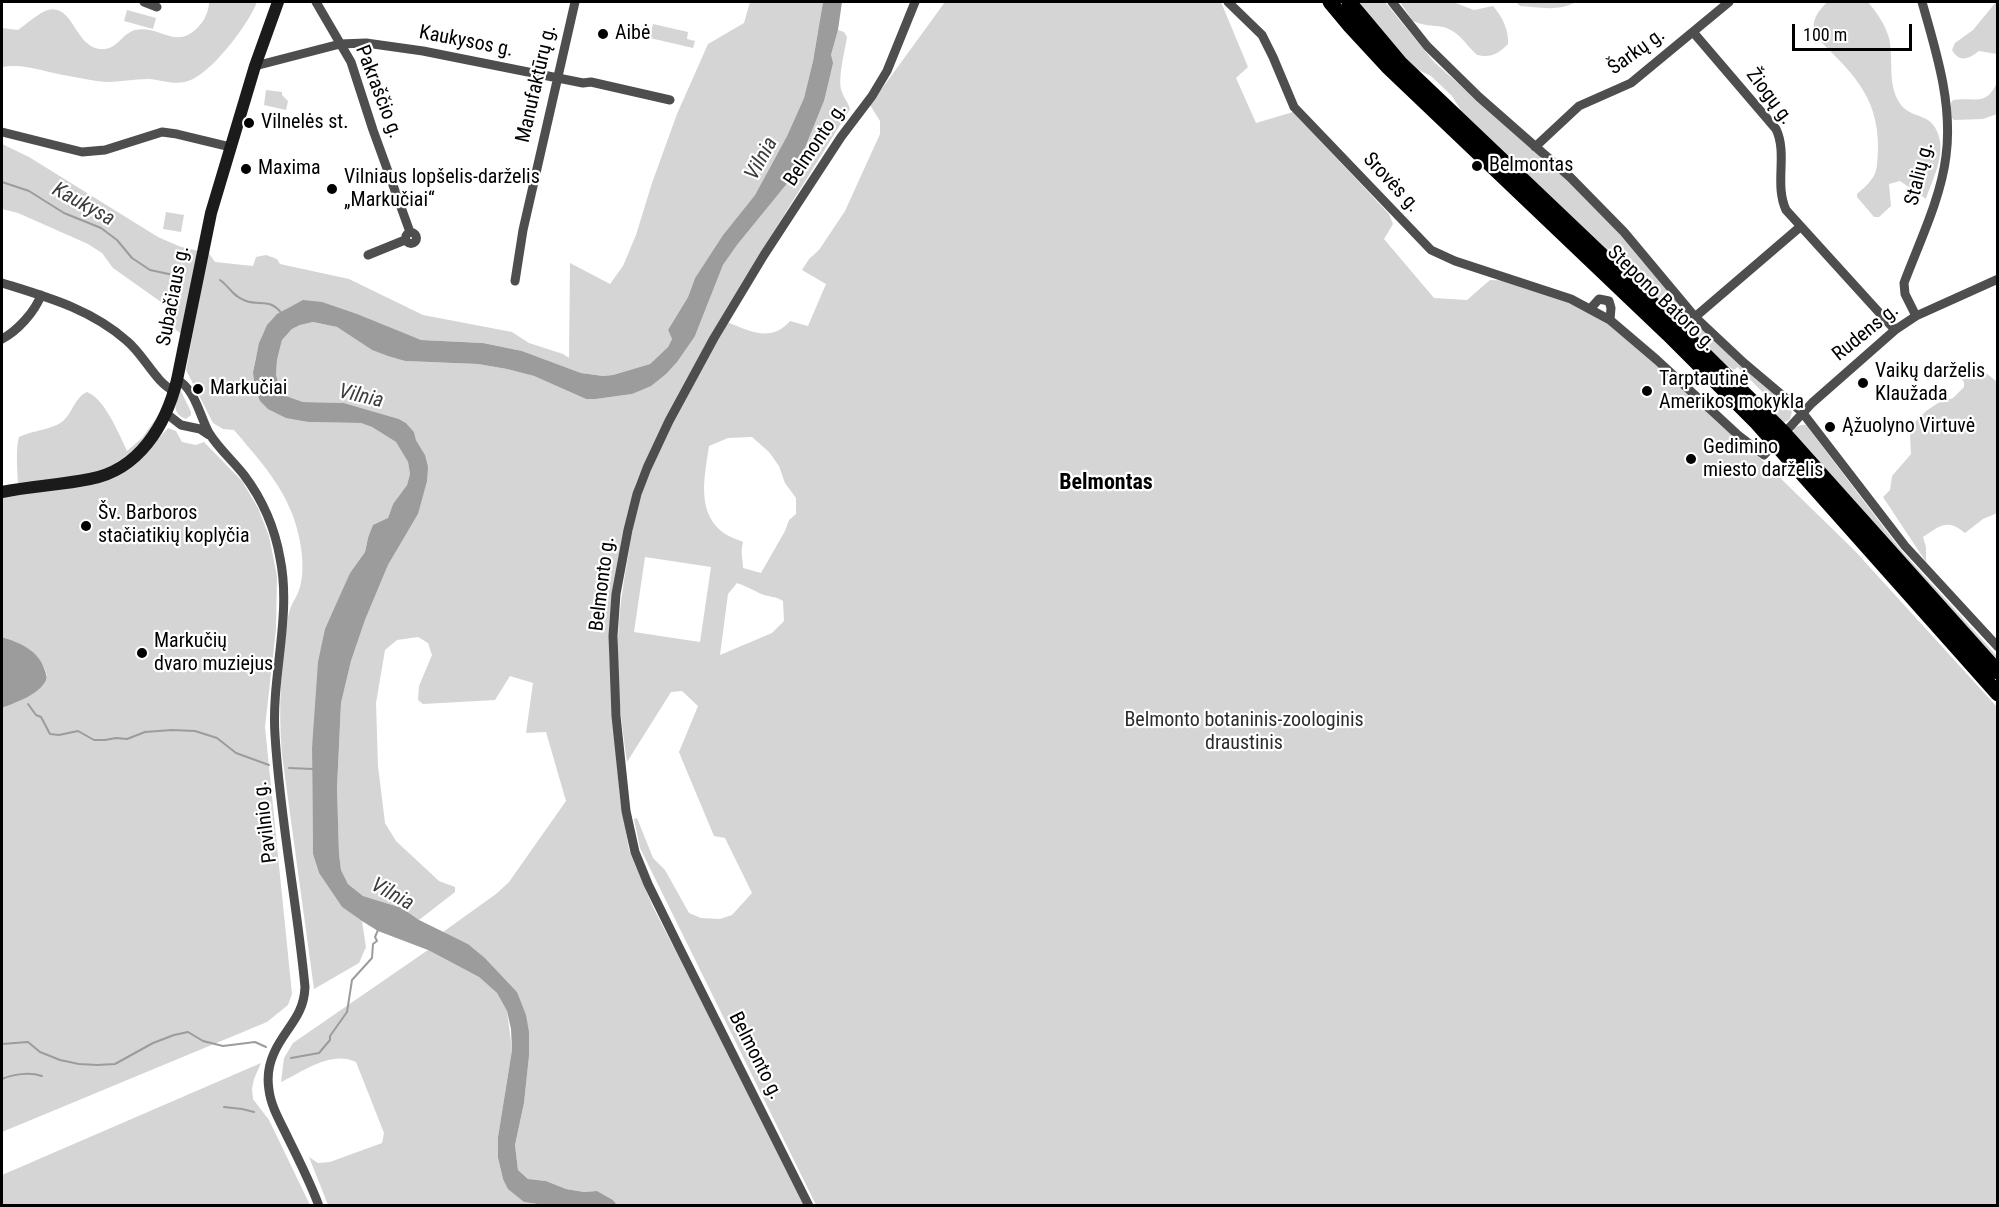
<!DOCTYPE html>
<html>
<head>
<meta charset="utf-8">
<style>
  body { margin:0 }
  #map { position:relative; width:1999px; height:1207px; overflow:hidden; background:#fff; font-family:"Roboto Condensed",sans-serif }
  canvas { display:block }
  .frame { position:absolute; inset:0; border:3px solid #000; pointer-events:none }
  .scale { position:absolute; left:1792px; top:24px; width:120px; height:27px; box-sizing:border-box; border:3px solid #000; border-top:0; padding-left:8px; font-size:18px; line-height:21px; white-space:nowrap; color:#000; -webkit-text-stroke:4px #fff; paint-order:stroke }
</style>
</head>
<body>
<div id="map">
<canvas width="1999" height="1207"></canvas>
<div class="frame"></div>
<div class="scale">100 m</div>
</div>
<script>
const ctx = document.querySelector('canvas').getContext('2d');
ctx.lineJoin = 'round';
function fill(path, color) {
  ctx.fillStyle = color;
  ctx.fill(path, 'evenodd');
}
function strokePath(path, color, width, dash) {
  ctx.strokeStyle = color;
  ctx.lineWidth = width;
  ctx.lineCap = dash ? 'butt' : 'round';
  ctx.setLineDash(dash || []);
  ctx.stroke(path);
}
function drawText(font, color, halo, rows, align = 'center') {
  ctx.font = font + ' "Roboto Condensed",sans-serif';
  ctx.lineWidth = 4.5;
  ctx.setLineDash([]);
  ctx.textBaseline = 'middle';
  ctx.strokeStyle = halo;
  ctx.fillStyle = color;
  for (const [text, x, y, turn = 0] of rows) {
    ctx.save();
    ctx.translate(x, y);
    ctx.rotate((+turn || 0) * Math.PI / 180);
    ctx.textAlign = isNaN(turn) ? turn : align;
    if (halo) ctx.strokeText(text, 0, 0);
    ctx.fillText(text, 0, 0);
    ctx.restore();
  }
}
const green = new Path2D(`
  M209,2H257C248,25 215,68 193,79C177,87 164,80 148,79C134,79 120,82 106,82C94,81 81,78 69,76C46,73 26,63 2,67V28L18,30C26,24 35,16 45,11C73,0 74,47 100,49C117,51 121,34 135,30C160,24 176,52 199,26C205,20 209,10 209,2Z
  M750,2H823L813,61L804,98L787,136L755,195L723,235L695,278L688,297L668,330L672,339L668,347L650,364L613,375L603,376L581,373L522,351L483,343L421,340L303,301C264,317 261,333 253,372L309,422L361,423L372,427L396,442L408,462L410,474L407,485L393,504L388,518L368,538L365,552L350,573L339,599L312,748L313,854L319,873L342,907L362,921L366,947L359,963L314,989L282,755C278,709 281,663 288,618C289,608 294,601 298,593C307,571 301,538 293,516C281,483 257,457 234,430L223,429L213,423L186,370L208,252L215,262L253,266L256,257L266,255L277,259L280,264L349,279L423,315L512,332L529,343L563,354L569,358L570,263L610,284L623,266L636,235L652,183L677,114L708,44L744,23Z
  M945,2H1221L1248,67L1236,78L1256,123L1293,112L1389,214L1393,224L1384,239L1434,298L1467,300L1490,280L1519,281L1571,299L1619,326L1727,426L1855,551L1997,707V1205H816L640,848L634,819L637,818L653,858L665,870L689,913L701,918L720,919L732,915L752,893L725,838L714,836L683,762L679,752L698,706L682,691L671,692L627,762C621,721 616,680 618,638C619,611 623,584 628,557C632,534 635,511 643,490C662,434 698,374 727,322C750,331 771,343 790,321L808,326L826,284L802,270L809,259L819,250L845,211L880,134V121L870,105ZM752,437L769,452L779,466L785,483L796,498V514L789,520L785,531L761,573L743,568C743,558 740,554 743,542C736,539 727,536 721,531C696,509 705,475 709,446L728,438ZM645,557L711,567L700,642L634,632ZM737,583C745,586 752,589 759,593C767,597 776,596 783,601L784,621L772,633L720,655L728,594Z
  M1359,2H1385L1434,62L1578,190L1616,228L1691,316L1786,404L1792,412L1790,419L1784,423L1771,413L1776,410V406L1738,367L1734,370L1718,360L1468,122L1452,96L1431,76L1412,67Z
  M1400,2H1453L1474,10L1493,6C1502,16 1509,30 1508,44C1498,54 1491,58 1477,55C1466,45 1459,31 1443,27C1433,25 1422,26 1413,21Z
  M1516,2H1575C1560,12 1537,7 1520,6Z
  M1827,2H1868C1877,13 1885,24 1889,38C1894,58 1887,83 1899,102C1911,122 1934,109 1940,141C1943,160 1932,181 1926,199L1900,181L1889,184L1891,206L1879,217H1874L1857,197V194C1878,176 1877,173 1878,146C1878,94 1849,70 1815,36C1811,20 1817,13 1827,2Z
  M1996,2H1998L1997,54L1979,51C1969,59 1959,63 1952,50L1955,43L1973,30Z
  M127,10L156,18L153,29L124,21Z
  M653,24L688,32L687,39L695,41L693,48L650,38Z
  M838,30L844,32L847,37C845,51 837,80 842,92C844,98 848,102 850,109L766,244L712,334L649,454L636,483L628,513L611,607L609,654L620,797L629,850L653,907L806,1205H617L613,1200L597,1191L584,1192L566,1189L546,1181L528,1179L518,1170L515,1145L524,1103L529,1056L517,992L485,958L468,944L443,932L496,894L509,882L566,801L546,732L526,733L533,683L510,676L495,700L423,704L418,700L419,686L432,655L428,643L418,637L397,640L385,650L376,703L378,766L385,823L396,841L439,881L455,887V892L419,920L402,908L363,896L348,884L341,870L339,854L337,788L341,703L351,661L365,620L388,565L418,514L425,455L416,440L414,432L406,423L399,419L344,403L303,402L286,396L280,388L276,375L277,360L282,340L292,329L300,325L313,322L337,327L372,350L405,361L478,364L507,369L534,376L586,399H596L632,394L695,336L723,265L737,245L794,175L824,101L831,55Z
  M1997,82V114L1983,119L1954,120L1951,117V103L1953,100C1973,97 1987,107 1997,82Z
  M266,90L282,92V95L288,101L286,110L264,105Z
  M2,144L29,157L158,237L181,247L199,251L182,334L176,330L168,307L113,268L102,253L88,244L18,213L2,209Z
  M166,212L184,215L181,232L163,229Z
  M1963,369L1985,372L1997,382V513L1983,519L1965,533C1947,518 1940,526 1923,537L1926,547V562L1883,497L1890,490L1892,476L1911,454L1910,436L1915,422L1926,411L1938,403L1953,398L1964,387V382L1957,373Z
  M180,389L191,412V415L186,419C170,413 176,401 180,389Z
  M87,392C105,399 119,434 127,451L142,438L157,417C147,439 136,450 116,463L149,449L168,428L176,431L182,442L196,445L204,442L242,481L258,508L269,536L277,576L276,629L265,727L292,994L288,1005L267,1022L2,1132V708L33,693L47,675C39,652 23,644 2,637V498L19,495C18,481 15,449 19,437C31,431 54,429 63,421C73,412 75,397 87,392Z
  M1801,425H1806L1901,550L1997,656V666L1793,433L1794,428Z
  M428,950L479,977L497,993L507,1011L512,1050L498,1137V1158L503,1179L524,1202L544,1205H328L309,1157L318,1163L330,1162L382,1143L384,1133L356,1062C331,1050 304,1071 281,1082L284,1058L293,1043Z
  M261,1063L254,1079L252,1089L253,1099L269,1120L310,1205H2V1175Z`);
const water = new Path2D(`
  M823,2H842L838,30L831,55L833,63L824,101L794,175L737,245L723,265L695,336L677,362L666,374L651,386L632,394L596,399H586L534,376L507,369L478,364L405,361L388,356L372,350L337,327L313,322L300,325L292,329L282,340L277,360L276,375L280,388L286,396L303,402L344,403L399,419L406,423L414,432L416,440L425,455L428,467L427,481L418,514L388,565L365,620L351,661L341,703L337,788L339,854L341,870L348,884L363,896L402,908L419,920L468,944L485,958L517,992L526,1015L529,1032V1056L524,1103L515,1145L518,1170L528,1179L546,1181L566,1189L584,1192L597,1191L613,1200L617,1205H544L524,1202L508,1189L503,1179L498,1158V1137L512,1050L511,1029L507,1011L497,993L479,977L428,950L378,931L362,921L342,907L319,873L313,854L312,748L318,662L325,629L350,573L365,552L368,538L373,525L388,518L393,504L407,485L410,474L408,462L396,442L372,427L361,423L309,422L286,418L268,409L260,401L255,388L253,372L259,343L267,325L277,314L303,300L322,302L357,314L421,340L483,343L522,351L581,373L603,376L613,375L650,364L668,347L672,339L668,330L688,297L695,278L723,235L755,195L787,136L804,98L813,61Z
  M2,637C20,643 39,650 45,671C46,674 47,676 46,680C39,695 16,702 2,708Z`);
const stream = new Path2D(`
  M2,182L29,191L64,213L101,228L117,240L132,258L150,270L178,276
  M220,280C230,287 232,296 246,301C260,306 271,298 282,314
  M28,704L36,715L41,717L50,734L59,735L78,731L94,740H105L116,738L127,739L145,732L172,730L195,731L217,738L236,753L269,765
  M289,768L313,769
  M2,1044L28,1042L40,1052L60,1060L79,1064L97,1065L115,1064L153,1043L174,1035L188,1032L203,1041L223,1046L255,1042L266,1047
  M291,1058L319,1053L330,1040V1036L347,1012L352,980L372,958L373,944L377,941L375,937L378,930
  M2,1079C13,1074 30,1072 42,1076
  M224,1107L242,1109L254,1112`);
const street = new Path2D(`
  M144,2L157,7
  M316,2L351,62L373,130L410,232
  M1228,2L1262,35L1273,57L1294,107L1431,250L1455,261L1571,299L1610,320L1657,360L1738,435L1764,455L1812,403L1895,330L1916,316L1998,279
  M1392,2L1427,46L1479,97L1570,177L1624,232L1695,317L1744,363L1802,412L1905,546L1998,647
  M1693,32L1776,129C1788,154 1774,184 1786,210L1895,330
  M255,66L340,44L366,43L423,51L583,83L591,82L670,100
  M2,132L82,152L105,150L162,132L177,134L231,147
  M1535,147L1579,106L1631,83L1729,2
  M405.5 238a5.5 5.5 0 1 1 11 0a5.5 5.5 0 1 1-11 0Z
  M368,255L405,240
  M515,281L523,230L575,2
  M2,283C47,297 91,309 127,341C144,355 156,383 174,391
  M1591,308L1599,299L1609,301L1611,308L1610,320
  M1916,316L1905,294L1904,283C1919,243 1941,198 1946,156C1953,104 1936,51 1922,2
  M1695,317L1800,227
  M2,339C17,331 35,312 41,295
  M177,380C195,388 200,417 209,433C219,449 233,461 244,475C262,499 275,529 280,558C292,616 271,676 275,735C280,819 297,903 305,987C304,1017 285,1028 274,1053C269,1064 267,1078 269,1090C271,1107 281,1123 288,1138C299,1160 310,1182 319,1206
  M167,414L181,425L200,429L209,435
  M809,1206L679,947L648,884L635,852L626,811L616,716L613,636L616,594L628,530L637,494L647,468L669,421L714,338L764,255L841,137L872,96L887,71L915,2`);
const secondary = new Path2D(`
  M2,492C31,486 60,485 90,479C139,470 166,425 177,380L211,213L255,66L278,2`);
const primary = new Path2D(`
  M1330,2L1350,26L1387,66L1668,334L1757,423L1998,694
  M1349,2L1401,64L1674,324L1783,432L1998,672`);
const markers = [
  [603,34,6,"#000"],
  [249,123,6,"#000"],
  [1477,166,6,"#000"],
  [246,169,6,"#000"],
  [332,189,6,"#000"],
  [1863,383,6,"#000"],
  [198,389,6,"#000"],
  [1647,391,6,"#000"],
  [1830,427,6,"#000"],
  [1691,459,6,"#000"],
  [86,526,6,"#000"],
  [142,653,6,"#000"]
];
const poiNames = [
  ["Aibė",615,34],
  ["Vilnelės st.",261,123],
  ["Belmontas",1489,166],
  ["Maxima",258,169],
  ["Vilniaus lopšelis-darželis",344,178],
  ["„Markučiai“",344,201],
  ["Vaikų darželis",1875,372],
  ["Klaužada",1875,395],
  ["Tarptautinė",1659,380],
  ["Amerikos mokykla",1659,403],
  ["Markučiai",210,389],
  ["Ąžuolyno Virtuvė",1842,427],
  ["Gedimino",1703,448],
  ["miesto darželis",1703,471],
  ["Šv. Barboros",98,514],
  ["stačiatikių koplyčia",98,537],
  ["Markučių",154,642],
  ["dvaro muziejus",154,665]
];
const streetNames = [
  ["Kaukysos g.",466,42,11],
  ["Šarkų g.",1637,52,-36],
  ["Manufaktūrų g.",537,84,-77],
  ["Pakraščio g.",378,92,69],
  ["Žiogų g.",1769,97,53],
  ["Belmonto g.",816,145,-56],
  ["Stalių g.",1920,174,-76],
  ["Srovės g.",1391,183,47],
  ["Subačiaus g.",174,296,-79],
  ["Stepono Batoro g.",1661,299,44],
  ["Rudens g.",1866,333,-39],
  ["Belmonto g.",603,584,-83],
  ["Pavilnio g.",266,822,-97],
  ["Belmonto g.",755,1056,63]
];
const parkNames = [
  ["Belmonto botaninis-zoologinis",1244,721],
  ["draustinis",1244,744]
];
const waterNames = [
  ["Vilnia",762,159,-61],
  ["Kaukysa",83,205,29],
  ["Vilnia",361,397,13],
  ["Vilnia",392,895,29]
];
const quarterNames = [
  ["Belmontas",1106,483]
];
fill(green, '#d5d5d5');
fill(water, '#9c9c9c');
strokePath(stream, '#9c9c9c', 2);
strokePath(street, '#4e4e4e', 9);
strokePath(secondary, '#1b1b1b', 12);
strokePath(primary, '#000', 15);
for (const [x, y, r, color] of markers) {
  const dot = new Path2D();
  dot.arc(x, y, r, 0, 2 * Math.PI);
  ctx.fillStyle = color;
  ctx.fill(dot);
  strokePath(dot, '#fff', 2);
}
drawText('20px', '#000', '#fff', poiNames, 'left');
drawText('20px', '#000', '#fff', streetNames);
drawText('20px', '#2c2c2c', '#fff', parkNames);
drawText('italic 21px', '#3d3d3d', '#fff', waterNames);
drawText('bold 22px', '#000', '#fff', quarterNames);
</script>
</body>
</html>
